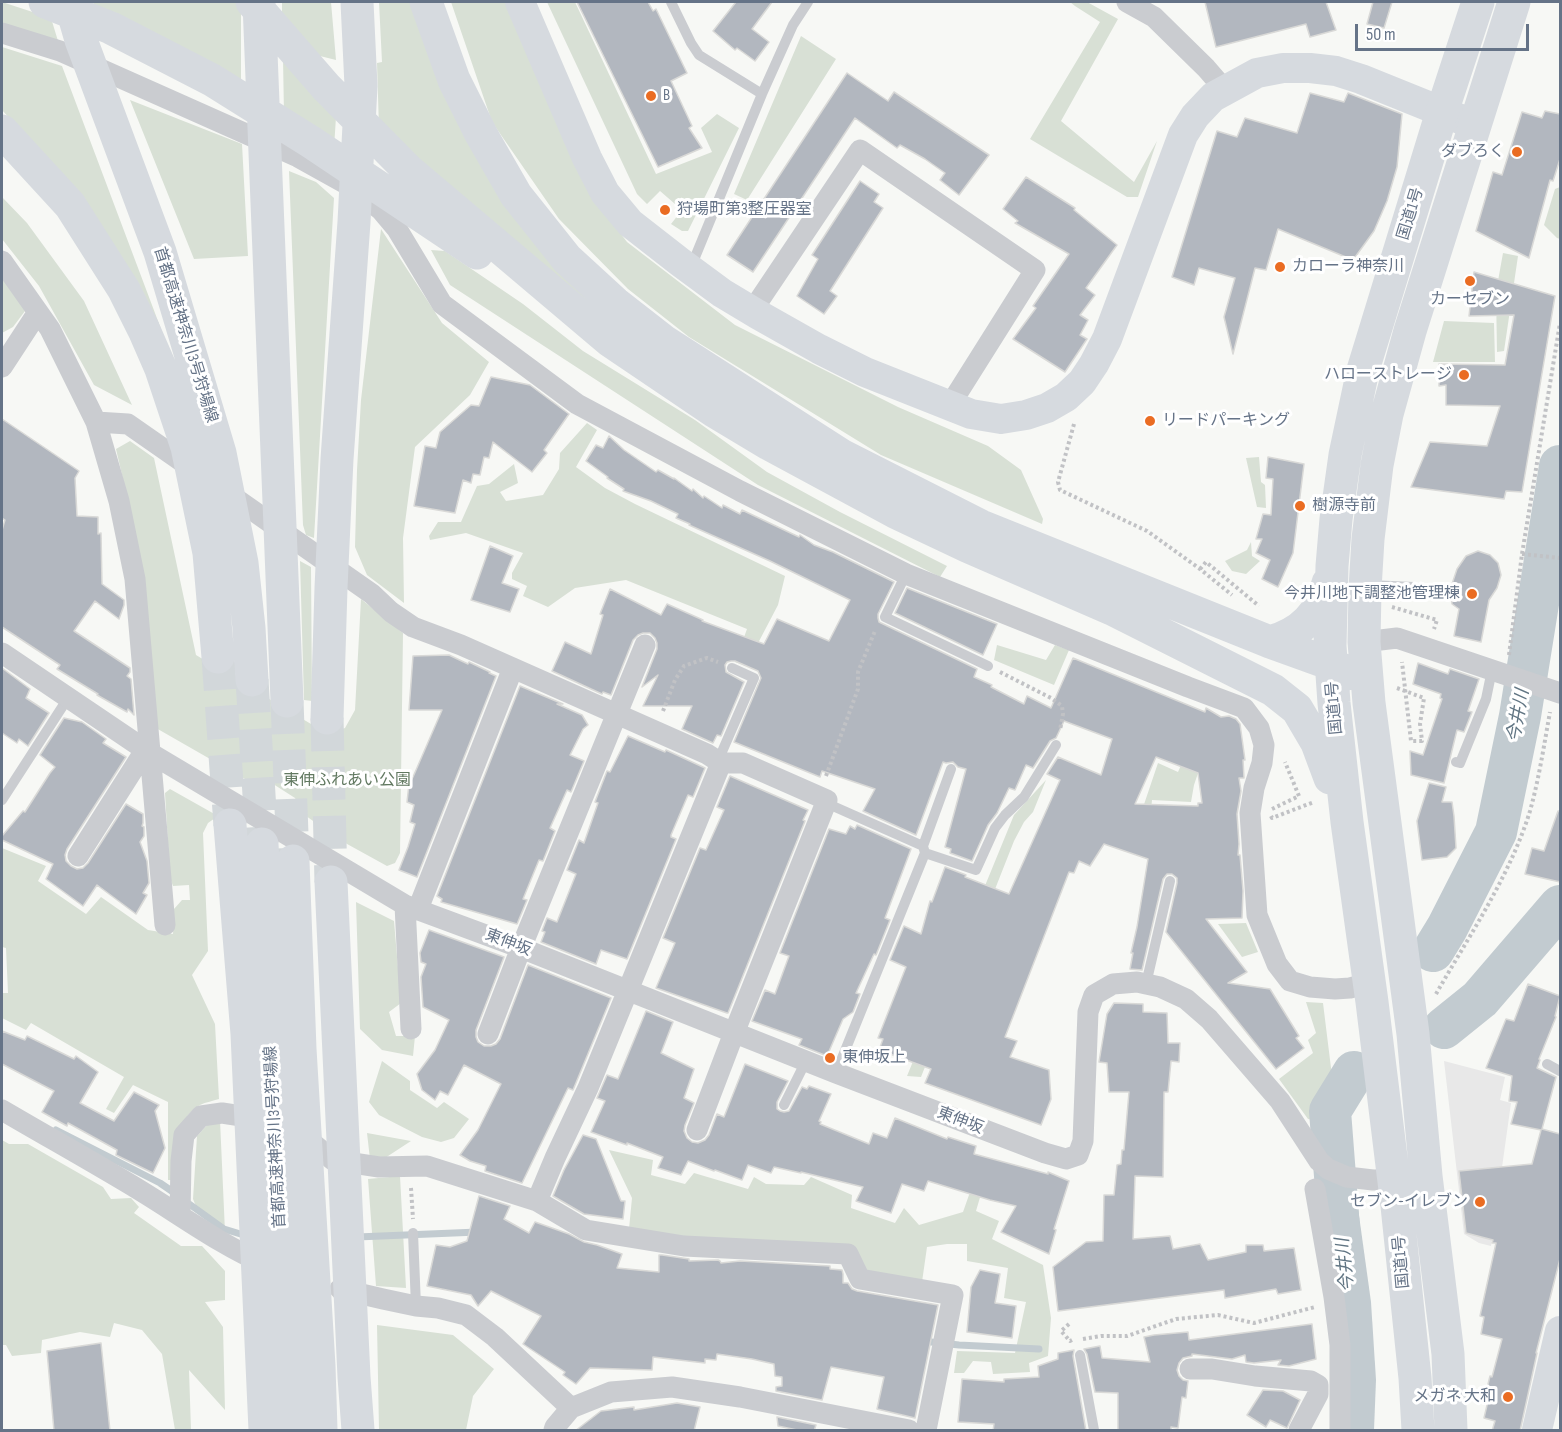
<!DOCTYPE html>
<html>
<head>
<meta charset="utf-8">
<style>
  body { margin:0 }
  #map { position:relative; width:1562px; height:1432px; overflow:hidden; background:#f7f8f5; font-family:"Sofia Sans Condensed",sans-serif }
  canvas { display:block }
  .frame { position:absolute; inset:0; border:3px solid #657387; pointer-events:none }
  .scale { position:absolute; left:1355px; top:24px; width:174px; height:27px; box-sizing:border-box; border:3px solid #657387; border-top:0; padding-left:8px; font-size:18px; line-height:21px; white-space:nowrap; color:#657387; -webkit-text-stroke:4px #fff; paint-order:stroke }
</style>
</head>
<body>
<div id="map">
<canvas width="1562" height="1432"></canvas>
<div class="frame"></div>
<div class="scale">50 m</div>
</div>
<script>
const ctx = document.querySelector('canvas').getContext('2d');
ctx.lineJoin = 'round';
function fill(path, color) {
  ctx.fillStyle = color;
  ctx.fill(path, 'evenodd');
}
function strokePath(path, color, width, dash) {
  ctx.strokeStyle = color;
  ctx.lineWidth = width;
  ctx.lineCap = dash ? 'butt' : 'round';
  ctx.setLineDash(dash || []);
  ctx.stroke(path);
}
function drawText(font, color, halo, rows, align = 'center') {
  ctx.font = font + ' "Sofia Sans Condensed","Noto Sans JP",sans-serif';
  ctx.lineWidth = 6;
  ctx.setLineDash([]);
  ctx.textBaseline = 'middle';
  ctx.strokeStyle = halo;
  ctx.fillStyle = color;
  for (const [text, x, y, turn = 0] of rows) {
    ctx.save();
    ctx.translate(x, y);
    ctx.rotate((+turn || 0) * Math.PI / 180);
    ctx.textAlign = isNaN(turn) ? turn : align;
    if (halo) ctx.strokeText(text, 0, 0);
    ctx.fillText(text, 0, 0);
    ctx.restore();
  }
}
const built = new Path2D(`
  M1444,1061L1505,1077L1500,1100L1511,1103L1491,1246L1479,1243L1464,1234Z`);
const green = new Path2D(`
  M2,2L51,18L58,41L2,24Z
  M93,2H238L241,5V81L94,6Z
  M282,2H331L336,60L308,53L282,27Z
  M379,2H413L432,58L624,328L617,335L379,129L377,63L382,62Z
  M451,2H505L594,198L627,242L735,325L898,407L988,446L1021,470L1043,519L1042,524L881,455L689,337L628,289L559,219L492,122Z
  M547,2H575L656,174L712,152L701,128L717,114L739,128L688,231H682L671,224L682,210L660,191L647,204L637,194Z
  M1070,2H1087L1118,19L1061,121L1134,182L1157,141L1138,197H1127L1030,139L1100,22L1075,6Z
  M801,36L836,59L747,200L734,194Z
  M2,47L62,66L161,329L74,190L2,110Z
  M283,58L336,117L334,148L284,115Z
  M130,100L242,144L248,256L194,259Z
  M289,171L316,182L334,198L314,538L306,535L303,525Z
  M1560,187V239L1557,238L1544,225L1555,189Z
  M2,197L27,223L84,301L132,405L94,385L39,286L2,239Z
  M381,229L442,323L489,362L470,395L415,447L403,538L404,603L367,575L355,547L357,470L361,400Z
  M431,250L445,251L523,304L583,351L695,420L767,472L840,512L947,566L940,577L758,485L450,285Z
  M1503,253L1518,256L1504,351L1497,352L1496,292Z
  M2,272L25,311L13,327L2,333Z
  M1444,321L1494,323L1495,362H1433Z
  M587,423L597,430L576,467L605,488L635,504L785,576L778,605L746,666L735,662L747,629L626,580L575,588L548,607L523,596L527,586L512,579V573L523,553L466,533L430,540L429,536L438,522H461L477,486L489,484L514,464L518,483L500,492L506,501L543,495L559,469L560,453Z
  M130,441L154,458L196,655L321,730H339L345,728L355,710L361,599L403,633L400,853L395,863L387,866L338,839L302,813L295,798L270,782L252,783L156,728L136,535L116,449Z
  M1259,457L1261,482L1265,485L1266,508L1257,507L1246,458Z
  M1251,542L1252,556L1260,561L1246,574L1232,571L1225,561L1247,550Z
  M300,561L311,567L312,701L304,700Z
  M997,645L1046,660L1055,645L1069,650L1054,685L994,660Z
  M1189,747L1204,755L1194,785L1191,802L1152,800L1149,833L1136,828L1158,763L1178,772Z
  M1046,780L1033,812L1024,822L1014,841L921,1077L907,1076L1014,815Z
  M170,789L218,816L208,823L203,833L208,951L192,975L215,1024L219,1099C213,1101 206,1102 200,1105C173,1120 178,1153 177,1180H168V1102L133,1085L114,1113L106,1109L124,1077L31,1023L26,1030L2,1018V993H8L6,948L2,947V848L46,866L38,881L86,914L101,897L148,930L173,934L174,909L182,900H190L189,885L173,886L170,878L165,793Z
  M356,902L394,921L401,1003L389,1012L396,1036H415L413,1056L382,1050L360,1029Z
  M1246,923L1258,952L1242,957L1218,924Z
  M1306,1002L1323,1003L1332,1076L1324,1091L1318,1121L1308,1119L1279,1079L1313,1053L1308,1040L1316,1033Z
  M382,1061L410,1081V1090L437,1108L444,1102L469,1119L454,1138L441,1142L422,1137L379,1115L369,1102Z
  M220,1120L225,1232L200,1216L193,1199L197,1136L208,1124Z
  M367,1133L411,1141L385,1158L370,1159Z
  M2,1140L9,1144H28L103,1187L111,1199L131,1198L139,1207L134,1213L181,1246H202L225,1271V1300L205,1302L223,1327L225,1410L189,1370L191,1430H175L162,1354L142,1330L114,1323L110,1337L80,1332L42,1340L41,1353L12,1356L6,1345H2Z
  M609,1150L653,1160L651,1175L685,1184L694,1173L748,1189L754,1177L766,1184L804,1185L811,1177L852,1195L851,1208L895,1223L904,1208L919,1225L963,1212L982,1158L991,1160L976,1211L999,1221L992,1239L1043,1265L1051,1318L1048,1356L1029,1363L1030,1372L993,1374L991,1362L973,1361L964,1373H954L957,1351L1015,1353L1026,1302L1004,1298L1008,1268L967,1261V1244H947L927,1247L922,1282L865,1274L853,1247L685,1240L629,1229L632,1198Z
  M400,1176L406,1288L376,1286L368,1179Z
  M377,1325L453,1335L494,1369L473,1396L466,1430H379Z`);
const water = new Path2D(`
  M1325,1192L1357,1201L1371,1302L1376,1380L1374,1430H1348Z`);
const stream = new Path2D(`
  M56,1130L160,1183L176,1194
  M185,1201L224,1229L247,1236
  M357,1237L478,1232
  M922,1341L959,1345L1039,1349`);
const river = new Path2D(`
  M1433,951L1447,928L1496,832L1520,716L1560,466
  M1444,1028L1480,999L1560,906
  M1342,1252L1339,1228L1330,1111L1354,1072`);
const building = new Path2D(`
  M577,2H648L653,11L656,9L687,73L671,81L692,126L689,128L702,148L658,167Z
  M736,2H772L752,29L769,42L755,61L737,48L735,50L713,31Z
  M1205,2H1326L1336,30L1310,37L1306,24L1216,47Z
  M1373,2H1392L1384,28L1367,24Z
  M847,73L888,101L894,92L989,155L959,195L940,180L945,173L925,159L900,145L897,148L855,118L753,272L727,255Z
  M1310,93L1344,102L1348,93L1402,114L1397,167L1387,201L1374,231L1353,260L1278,229L1266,270L1255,268L1233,354L1224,317L1235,278L1199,268L1194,285L1172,277L1217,131L1237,137L1245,118L1297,133Z
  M1545,111L1560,114V159L1553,181L1550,180L1529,258L1476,231L1493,172L1502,175L1522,112L1542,118Z
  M1026,177L1075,208L1074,210L1117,245L1086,288L1095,295L1080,315L1088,320L1080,335L1087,339L1065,372L1013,339L1036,308L1033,306L1069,254L1015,223L1018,221L1003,209Z
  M860,181L879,194L874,202L883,208L830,291L837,296L824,314L797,296L818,259L812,255Z
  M1474,272L1555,296L1522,492L1506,491L1504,499L1411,487L1430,442L1487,446L1500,406L1446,405V385L1439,386V364L1505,365L1514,315L1469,316Z
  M491,377L530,385L569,414L544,450L547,453L532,472L493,442L489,458L484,457L480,475L473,474L471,483L463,480L455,513L414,506L425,446L436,448L440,432L471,405L479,406Z
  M2,419L79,471L75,478L77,516L98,517V534L101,533L102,584L124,600V605L119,619L95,601L74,631L130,668V672L127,676L131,679L134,715L128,709L127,712L97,695L98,694L57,669L60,665L2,627V530L5,520L2,518Z
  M609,436L624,450L656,472L658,470L674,479V478L692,491L693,489L703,498L704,496L722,508L723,505L740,514L742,510L799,537L800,535L814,545L833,552L894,582L878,614V618L879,622L977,669L974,677L992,685L991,687L1024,704L1027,696L1051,708L1073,658L1205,712L1206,708L1221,717L1229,716L1236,719L1240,724L1245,760H1243L1244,778H1239L1241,791L1237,814L1239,844L1238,855H1240L1243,891L1242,918L1206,919L1247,972L1228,983L1270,989L1299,1036L1296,1038L1304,1048L1276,1069L1166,932L1177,883V878L1172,874H1167L1163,879L1142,970L1130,969L1133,953H1131L1137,927L1148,859L1104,844L1090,866L1079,861L1074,873L1069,872L1005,1037L1017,1041L1010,1057L1049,1070L1051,1099L1041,1125L925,1083L931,1069L879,1050L883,1039L878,1038L906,967L890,960L904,926L921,934L930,901L932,902L945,867L966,875L965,877L1009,894L1060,780L1047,774L1058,757L1101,775L1112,739L1064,721L1056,738L1050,741L1033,768L1026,765L1015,790L1009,788L997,813L988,825L972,861L950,853L951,849L945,847L966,769L958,767L953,762L946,763L943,762L916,835L863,811L875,789L822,771L820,777L734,742L761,678L758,671L735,661H731L727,662L725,665L726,672L744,682L721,736L717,735L713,743L682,729L692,706H643L658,675L642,687L657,649V643L655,638L650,633H643L638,635L633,640L611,695L603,692L602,694L552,671L565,642L591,654L603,615L600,614L610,589L661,615L667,604L703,620L702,621L764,644L777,619L829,641L850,600L770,561L689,525L690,524L676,518L678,514L651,501L623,491L624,489L607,478L608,477L586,461L596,445L603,448ZM1156,757L1198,773L1202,803H1198V806L1135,804Z
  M1268,457L1304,464L1293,553L1278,587L1262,579L1270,560L1256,553L1262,539H1256L1263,514L1271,515L1273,479L1266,478Z
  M490,546L513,556L502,583L519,589L510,612L471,600Z
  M1478,551L1490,555L1498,563L1501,575L1497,588L1489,600L1481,642L1454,636L1459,609L1452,604L1451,587L1457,569L1466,556Z
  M907,588L997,624L983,655L895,613Z
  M449,655L468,664L469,662L490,672L489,673L496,676L417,877L399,870L408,847L415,824L410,822L414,805L407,802L409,784L413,777L442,710H409L413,656Z
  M1418,663L1448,674L1450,669L1479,679L1468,711L1472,712L1464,732L1457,730L1444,783L1411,775L1410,751L1423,755L1442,699L1440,698L1441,694L1413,684Z
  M2,668L30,689L26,698L49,713L28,746L19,739L17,743L2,733Z
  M520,686L563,704H557L582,715L588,725L583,729L570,755L584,761L571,792L567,790L550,828L555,831L543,861L539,860L523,899L527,900L517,924L441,902L442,899L437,896Z
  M64,718L82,722L106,739L103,743L126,757L67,849L65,855L66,861L71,866L77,869L83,868L88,863L126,804L143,814V823L142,826L144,827V836L140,842L147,861L149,883L143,893L147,895L136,914L97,885L83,906L46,879L53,864L2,840V836L23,811L25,812L50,773L55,767L40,755Z
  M628,736L665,752L666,750L705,768L693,797L688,795L671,835V837L676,839L627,959L601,950L596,964L541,942L545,932L542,931L547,918L557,922L576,874L567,870L579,840L584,843L598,803L595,802L607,771L610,772Z
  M730,776L808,810L803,820L805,821L728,1013H727L656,988L675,943L663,938L700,848L706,850L724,810L717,807Z
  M1429,783L1446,787L1442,802H1452L1454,816L1456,848L1447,857L1422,860L1417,821Z
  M1558,811H1560V882L1525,874L1532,848L1544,851Z
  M857,825L911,849L885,918L890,920L876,955L874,954L856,993L860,994L853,1012L843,1019L827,1056L799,1045L802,1039L752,1021L765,990L775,994L789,956L780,953L829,829L846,834L850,826L855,829Z
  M429,930L504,957L476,1030V1037L478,1042L484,1046H491L496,1044L500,1039L528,965L611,998L573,1090L568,1088L522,1183L485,1171L486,1166L470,1161L460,1155L478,1130L501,1084L464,1065L448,1095L440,1091L435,1100L422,1090L417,1074L435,1050L449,1020L423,1007L421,977L426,964L421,962L420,953Z
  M1528,984L1560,996L1555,1016L1556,1017L1539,1059L1540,1060L1537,1068L1556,1077L1542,1129L1560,1134V1259L1536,1353H1537L1520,1431H1492L1495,1421L1484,1418L1488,1401L1484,1400L1490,1376L1492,1377L1502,1339L1481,1334L1484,1317L1480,1316L1496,1243H1492L1493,1240L1466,1233L1459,1171L1532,1164L1541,1130L1511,1124L1517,1102L1509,1101L1512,1076L1486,1068L1506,1019L1514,1021Z
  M1114,1003L1143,1004V1012L1167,1013L1168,1043H1180L1179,1062L1171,1061L1168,1092H1164L1163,1177L1135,1176L1133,1239L1170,1236L1173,1249L1200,1244L1208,1260L1246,1252V1245H1263L1264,1251L1294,1248L1301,1290L1278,1294L1276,1289L1225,1298L1224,1290L1058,1311L1053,1267L1086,1242L1103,1241L1104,1195H1114L1117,1165L1121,1164L1122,1150H1124L1129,1092H1109L1107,1063L1099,1062L1107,1014Z
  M646,1011L673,1022L661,1053L694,1069L684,1098L694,1103L685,1125L684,1131L687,1138L692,1142L698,1143L705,1140L709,1135L717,1114L724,1117L745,1064L788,1081L777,1102V1109L780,1111L784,1112L789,1111L802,1087L807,1089L809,1086L831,1094L819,1121L821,1122L820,1124L869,1144L873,1133L887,1138L895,1118L947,1139L948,1137L976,1146L974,1154L1048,1174V1172L1069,1181L1054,1229L1056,1230L1049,1254L1001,1232L1016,1206L990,1200L928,1181L924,1191L902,1184L891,1213L856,1201L863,1187L801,1172V1173L774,1167L771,1173L748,1165L742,1180L715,1170L714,1171L688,1161L681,1175L658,1168L663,1157L627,1143V1145L591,1132L605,1101L597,1098L607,1075L618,1079Z
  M2,1031L25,1040L27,1036L74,1059L76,1056L98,1072L80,1103L114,1121L134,1092L159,1105L155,1111L165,1148L153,1173L116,1155L117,1150L68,1123L67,1126L42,1112L54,1091L2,1064Z
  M583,1135L596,1139L621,1201H625L623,1219L584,1214L553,1196L564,1170Z
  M479,1196L510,1206L504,1219L529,1233L535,1222L569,1234L584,1242L597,1245L622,1254L617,1268L659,1272V1255H662L689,1259V1261L718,1260L720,1261L721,1263L740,1261L830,1266V1269L842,1270L843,1274V1283H848L852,1289L857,1291L938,1305L915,1418L877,1409L884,1377L831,1367L822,1400L776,1391V1387L782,1386V1377L775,1376L774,1364L752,1359L717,1354L716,1360L705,1359V1363L653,1357L652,1370L590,1368L576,1384L563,1375L565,1372L523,1344L541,1316L491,1291L478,1306L471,1295L427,1286L436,1245L450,1247L467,1241Z
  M980,1270L1000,1274L995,1303L1016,1306L1012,1338L967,1332L971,1287Z
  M1312,1324L1316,1359L1289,1366L1278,1365L1281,1360L1254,1363L1246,1362L1245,1355L1232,1359L1192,1354V1356L1183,1358L1179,1363L1177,1370L1179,1376L1183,1380L1188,1381L1186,1398L1182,1397L1178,1428L1171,1427V1431H1118V1393L1095,1392L1087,1354L1084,1349L1100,1346L1102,1358L1150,1362L1144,1337L1154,1335L1188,1332L1189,1340Z
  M101,1343L110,1431H54L47,1351Z
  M1074,1350L1073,1356L1086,1431H993L994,1424L958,1422L962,1379L1004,1382V1379L1039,1377L1038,1366L1058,1359V1353Z
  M1263,1390L1283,1391L1300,1400L1287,1428L1270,1420L1266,1427L1247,1415Z
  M677,1403L700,1407L694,1431H575L601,1411L634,1407V1410Z
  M777,1417L816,1425L814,1431H802L778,1426Z`);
const highwayTunnel = new Path2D(`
  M218,657L230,825
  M252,680L262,844
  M287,701L293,861
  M327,718L331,882`);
const path = new Path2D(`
  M1074,424L1058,482L1060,490L1147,531L1200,569L1232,595
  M1522,554L1560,558
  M1200,569L1206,562L1259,606
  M1392,607L1437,620L1434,629
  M1509,655L1522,554L1560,323
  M1000,672L1051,698L1062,706L1063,714L1060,730
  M1397,688L1424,698L1420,724L1422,741H1411L1402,662
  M663,711L675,680L684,666L707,658L718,662
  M826,776L858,689V672L875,631
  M1272,809L1299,796L1285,762
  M1271,816L1272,818L1314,802
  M1436,994C1469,936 1510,876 1530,811C1539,779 1544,745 1550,712
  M411,1188L413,1219
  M1069,1324L1061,1331L1070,1341L1072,1340
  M1083,1339L1101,1336H1127L1176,1319L1218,1315L1254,1323L1315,1307`);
const lane = new Path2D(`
  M671,2L691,43L699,55L762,94
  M691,267L762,94L793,25L808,2
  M906,574L885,617L988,666
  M1369,585L1414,587
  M718,761L754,678L732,668
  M1456,762L1460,763L1486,699L1492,670
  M2,800L68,698
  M826,803L923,846
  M925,853L976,870L995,828L1005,815L1024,797L1056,745
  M1146,984L1170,881
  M1547,1064L1560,1071
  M836,1073L925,853L923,846L951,769
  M784,1105L806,1061
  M413,1233L416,1306
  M1080,1355L1094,1430`);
const street = new Path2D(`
  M1127,2L1154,17L1206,68L1225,90
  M2,33L60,51L298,157L352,187L381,210L397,229L442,304L577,404L740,491L906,574L1188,687L1244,708L1259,728L1264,745L1262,763L1254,788L1250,813L1257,915L1277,964L1290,981L1310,987L1335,989L1350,988L1369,983
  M2,261L50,329L96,422L119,501L135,579L165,925
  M752,311L860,150L1035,270L950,405
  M2,367L38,312
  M96,422L128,424L194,470
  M225,491L372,594L391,612L413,627L461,645L707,754L721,763H743L827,800L734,1033L697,1130
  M1364,642L1397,638L1560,693
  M2,653L150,753L405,905L521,948L836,1073L1045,1153L1066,1159L1078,1155L1083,1141L1088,1012L1094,995L1113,984L1137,982L1160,987L1186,999L1209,1019L1280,1101L1319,1161L1328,1169L1347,1177L1373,1180L1404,1179
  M78,856L146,749
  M405,905L411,1029
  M418,909L513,668
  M488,1034L521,948L645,645
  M2,1110C48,1137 95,1163 141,1191C182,1216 221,1245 265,1264
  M301,1134L333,1160L379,1167L427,1166L537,1201L586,1230L684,1246L848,1254L860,1279L953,1295L926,1430
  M1315,1189L1334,1297L1340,1345V1430
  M537,1201L555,1158L588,1088L721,763
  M180,1216L181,1161L184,1135L201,1116L222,1113L261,1119
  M340,1289L383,1299L416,1306L438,1308L466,1315L495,1337L571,1408
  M1190,1369H1212L1255,1376L1311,1381L1318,1385V1394L1299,1430
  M554,1430L555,1427L571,1408L611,1392L672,1387L740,1397L909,1430`);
const secondary = new Path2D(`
  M520,2L587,158L605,193L630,223L680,262L722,293L757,314L819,349L865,372L971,414L1001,419L1026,415L1047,408L1066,397L1082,382L1094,364L1107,339L1183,135L1195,116L1213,97L1257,73L1283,68H1310L1336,71L1361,79L1475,125
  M1537,1430L1560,1331`);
const highway = new Path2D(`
  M45,2L111,28L212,80L311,142L477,253
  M70,2L81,40L160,252L220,453L242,563L249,628L252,680
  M252,2L326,87L408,170L609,340L714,411L769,444L895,512L967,546L1112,609L1273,690L1297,709L1317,743L1330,778
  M426,2L454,80L481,134L516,195L567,259L615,303L665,342L841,455L981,526L1270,642L1331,664L1341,669L1347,674
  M259,3L287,701
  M2,131L70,205L124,290L144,330L161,369L187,447L209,553L218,657
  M1270,642C1302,633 1320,614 1328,583
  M327,718L331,588L337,459L354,222L361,86L357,2
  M230,825L247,1034L265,1430
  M262,844L288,1354L290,1430
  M293,861L300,1049L319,1366L321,1430
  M331,882L354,1377L358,1430
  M1418,1430L1415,1378L1397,1206L1372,1002L1347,822L1334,703L1330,646L1332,566L1336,519L1345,455L1363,370L1442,112L1478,2
  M1451,1430L1448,1354L1426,1176L1413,1034L1369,703L1364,642L1365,589L1368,539L1377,465L1387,414L1410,331L1514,2`);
const markers = [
  [651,96,6,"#ea6c22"],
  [1517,152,6,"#ea6c22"],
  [665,210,6,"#ea6c22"],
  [1280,267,6,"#ea6c22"],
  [1470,281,6,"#ea6c22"],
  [1464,375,6,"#ea6c22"],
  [1150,421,6,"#ea6c22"],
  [1300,506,6,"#ea6c22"],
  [1472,594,6,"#ea6c22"],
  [830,1058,6,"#ea6c22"],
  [1480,1202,6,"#ea6c22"],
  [1508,1397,6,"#ea6c22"]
];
const poiNames = [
  ["B",663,96],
  ["ダブろく",1505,152,"right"],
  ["狩場町第3整圧器室",677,210],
  ["カローラ神奈川",1292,267],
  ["カーセブン",1470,300,"center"],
  ["ハローストレージ",1452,375,"right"],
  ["リードパーキング",1162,421],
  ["樹源寺前",1312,506],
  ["今井川地下調整池管理棟",1460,594,"right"],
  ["東伸坂上",842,1058],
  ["セブン-イレブン",1468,1202,"right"],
  ["メガネ 大和",1496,1397,"right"]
];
const streetNames = [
  ["国道1号",1411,214,-73],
  ["首都高速神奈川3号狩場線",185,335,73],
  ["国道1号",1335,708,-95],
  ["東伸坂",508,943,21],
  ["東伸坂",960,1121,21],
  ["首都高速神奈川3号狩場線",276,1137,-93],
  ["国道1号",1402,1262,-95]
];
const parkNames = [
  ["東伸ふれあい公園",347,781]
];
const waterNames = [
  ["今井川",1519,716,-80],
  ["今井川",1346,1265,-96]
];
fill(built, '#e8e8e8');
fill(green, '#d8e0d5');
fill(water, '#c2cbd0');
strokePath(stream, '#c2cbd0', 7);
strokePath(river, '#c2cbd0', 42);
fill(building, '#b2b7bf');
strokePath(building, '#d9d9d7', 1.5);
strokePath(highwayTunnel, '#d2d7da', 33, [33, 16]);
strokePath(path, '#c1c2c5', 4, [3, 3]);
strokePath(lane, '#caccd0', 10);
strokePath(street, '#caccd0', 21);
strokePath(secondary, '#d6dadf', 30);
strokePath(highway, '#d6dadf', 33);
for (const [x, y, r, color] of markers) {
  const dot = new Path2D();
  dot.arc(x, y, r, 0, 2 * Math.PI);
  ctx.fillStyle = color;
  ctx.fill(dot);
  strokePath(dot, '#fff', 2);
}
drawText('16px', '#657387', '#fff', poiNames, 'left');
drawText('16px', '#657387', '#fff', streetNames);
drawText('16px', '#627961', '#fff', parkNames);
drawText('italic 18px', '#617583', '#fff', waterNames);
</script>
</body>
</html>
